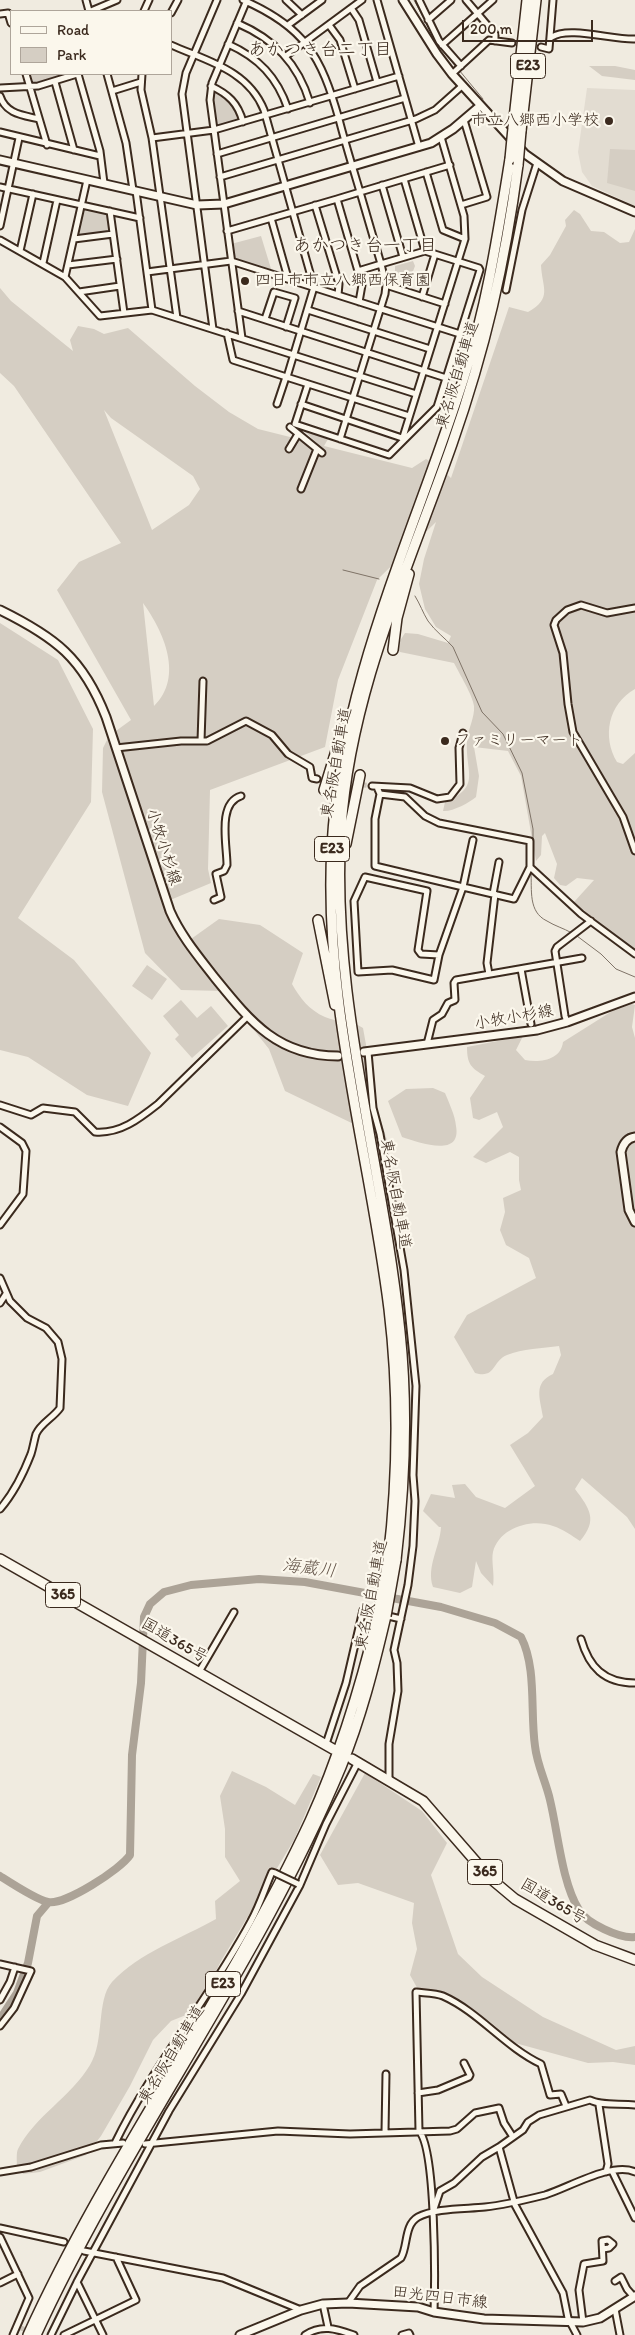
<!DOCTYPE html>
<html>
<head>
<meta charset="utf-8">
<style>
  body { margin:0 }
  #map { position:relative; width:635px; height:2335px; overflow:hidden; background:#f0ebe0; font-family:Itim,sans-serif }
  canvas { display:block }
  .legend { position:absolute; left:10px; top:10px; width:162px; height:65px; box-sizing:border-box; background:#fbf7ec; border:1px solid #aea59a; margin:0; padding:6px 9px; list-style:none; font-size:15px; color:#3b2a1e }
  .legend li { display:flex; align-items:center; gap:10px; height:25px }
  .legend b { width:25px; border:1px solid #aea59a }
  .scale { position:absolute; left:462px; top:20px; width:131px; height:22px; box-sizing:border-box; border:2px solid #3b2a1e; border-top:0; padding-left:6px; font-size:15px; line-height:18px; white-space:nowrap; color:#3b2a1e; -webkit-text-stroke:4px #fbf7ec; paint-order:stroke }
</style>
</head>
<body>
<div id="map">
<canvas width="635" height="2335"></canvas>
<ul class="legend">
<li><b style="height:6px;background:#fbf7ec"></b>Road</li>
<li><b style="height:14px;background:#d5cec3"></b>Park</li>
</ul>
<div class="scale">200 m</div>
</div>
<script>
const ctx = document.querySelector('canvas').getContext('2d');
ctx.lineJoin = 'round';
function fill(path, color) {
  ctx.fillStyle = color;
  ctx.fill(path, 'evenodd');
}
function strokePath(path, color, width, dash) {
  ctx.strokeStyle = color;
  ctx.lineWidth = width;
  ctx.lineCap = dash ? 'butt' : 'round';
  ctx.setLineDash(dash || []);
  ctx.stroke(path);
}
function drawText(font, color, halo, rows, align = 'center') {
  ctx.font = font + ' Itim,"Klee One",sans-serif';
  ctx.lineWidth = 4.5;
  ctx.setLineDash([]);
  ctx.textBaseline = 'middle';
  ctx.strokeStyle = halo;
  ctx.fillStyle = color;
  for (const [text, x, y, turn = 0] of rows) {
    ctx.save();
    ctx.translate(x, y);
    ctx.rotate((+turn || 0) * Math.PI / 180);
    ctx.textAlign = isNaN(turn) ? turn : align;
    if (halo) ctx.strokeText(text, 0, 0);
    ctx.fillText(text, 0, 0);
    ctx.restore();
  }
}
const built = new Path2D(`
  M587,88L635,90V206L592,186L582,172L578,152Z`);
const green = new Path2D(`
  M589,66H615L635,70V80L602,76Z
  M28,74H68L33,83Z
  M214,90L234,104L239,121L216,126L212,92Z
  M610,149L635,150V191L607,183Z
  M87,208C105,212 109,210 112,230L109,233L80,236L78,234L84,210Z
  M574,210L580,214L591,231L604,232L620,243L629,242L635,229V689C608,704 602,737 617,762L623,764L635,753V951L603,929L574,902L594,880L577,878L566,886L560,885L554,878L557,864L545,833L542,836L541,855L536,861L521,776L508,751L474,747L479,776L476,797C469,803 452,812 443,811L445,802C482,786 465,773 467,741C468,729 475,717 474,706C473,696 459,673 454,663L400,652L396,647L405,633L418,634L448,643L451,636L436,627L425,609L419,584L424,559L436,522L377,580L338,680L325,747L210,790L208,869L211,883L163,903L174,930L184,944L219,919L260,925L303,953L292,984C300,998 309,1010 325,1017C338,1023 350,1019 363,1028L378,1111L387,1140L285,1091L269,1049L223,991L181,990L145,953L102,792L103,748L109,736L131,720L57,590L79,562L121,543L14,386L0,373V288L11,301L73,351L70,340L78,326L94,329L104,334L128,328L195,386L229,412L258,429L318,444L304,431L328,439L324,446L412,468L426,459L437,465L451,478L509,307L528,312C553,298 542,288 541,265L550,255L566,226L565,220ZM104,410L111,418L193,476L200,489L189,505L152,530ZM143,603C164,632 184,677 154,706Z
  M261,236L272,272L233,258L231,244Z
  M413,261L415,266L410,279L395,274V266Z
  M0,623L58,660L93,729L91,802L18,918L74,960L151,1053L128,1106L87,1095L28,1057L0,1050Z
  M147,965L167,979L152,1000L132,986Z
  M181,1000L197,1018L211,1006L228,1026L192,1058L175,1039L179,1035L163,1016Z
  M629,1003L635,1005L632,1027L635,1038V1529L627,1517L582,1478L575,1489C590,1509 598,1520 580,1541C572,1536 563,1529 553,1526C531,1518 499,1528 493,1552C491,1560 495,1576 493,1586L481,1573L476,1561L472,1587L460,1593L433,1587C426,1567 440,1547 441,1527H439L423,1511L431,1494L455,1498L452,1485L465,1484L476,1497L505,1508L535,1486L510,1445L528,1433L543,1417C540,1398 533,1383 553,1374L561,1355L559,1346C543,1348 522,1349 507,1355C492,1361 496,1379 475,1373L454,1337L467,1315L536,1278L529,1258L506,1245L500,1230L505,1212L503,1198L521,1190L519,1180V1157L510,1152L486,1163L473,1157L503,1127L497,1112L479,1120L473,1118L470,1098L485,1076C471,1068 467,1064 467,1047L523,1036L516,1050L525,1060C540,1063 561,1060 563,1042L617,1008Z
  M433,1088L445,1093C449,1103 455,1115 456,1126C462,1159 418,1142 402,1137L388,1101L406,1089Z
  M232,1771L266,1787L295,1805L313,1774L321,1777L294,1840L221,1961L196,2011L171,2021L153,2040L130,2086L101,2136L86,2155L40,2172L23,2174L17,2167C17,2162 16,2153 18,2149C35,2116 71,2097 90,2065C105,2041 96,2000 112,1982C139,1953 182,1938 216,1919L215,1901L240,1881L225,1857V1829L220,1796Z
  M365,1773L422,1811L447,1843L431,1875L458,1954L482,1977L543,2017L616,2050L635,2046V2065L613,2062L588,2063L515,2043L489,2021L448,1998L420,1993L410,1975L417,1949L412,1923L414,1903L358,1883L338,1885L320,1855Z`);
const stream = new Path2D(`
  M414,0L437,43L456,67
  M459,70L483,99
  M343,570L379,579
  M415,596C420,604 423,613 428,621C435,631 445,638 453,647L482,712L503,734L522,773L533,829V866
  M531,872C532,890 528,912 547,921C555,926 563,928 572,933
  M577,936L601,954L616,969L635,977`);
const river = new Path2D(`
  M0,1876C11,1883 37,1900 48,1902C64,1906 121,1869 130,1855L132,1755L141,1683L144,1617L150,1604L164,1592L191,1585L259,1579L305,1582L441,1607L495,1623L521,1637C537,1668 530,1712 535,1746C537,1765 546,1782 550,1800C558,1833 562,1883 579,1910C586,1923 620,1939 635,1937
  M0,2019L17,1993L28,1963L37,1916L48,1903`);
const streetTunnel = new Path2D(`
  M317,779L372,786
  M21,2328L32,2333`);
const street = new Path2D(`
  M86,0L89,11
  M243,0C305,27 321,56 339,119C345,143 353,168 360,192L450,165
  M286,0L302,15
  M377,0L419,147
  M419,0L439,41L461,66
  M466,0L495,34V41
  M351,8L359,20L377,82
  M91,11L117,0
  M144,11L149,0
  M171,13L178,0
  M0,14L8,13L11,23
  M428,20L451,0
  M237,23C274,39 298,63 310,103
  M288,25L322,0
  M329,25L340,40L355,89
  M552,37C568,26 613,40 635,39
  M228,44C259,58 277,77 288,109
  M171,45C207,61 248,70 264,110L314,287L287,377
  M442,45L493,0
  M541,47L549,49L553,0
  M286,56L362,0
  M26,74L47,145
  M78,74L100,151L104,183
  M107,74L126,143L133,190
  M142,74L141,90L152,138L177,318
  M452,74L489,40L512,43
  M55,82L74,150
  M211,86C228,94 238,103 243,122
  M0,88L38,86L77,74
  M112,91L141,82
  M0,96C6,114 22,115 39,119
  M0,132L100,156
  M152,138L214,130L399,76
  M217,154L405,98
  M426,172L443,230L465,239
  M220,177L416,119L435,110L462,86
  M404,179L425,251
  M382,185L403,257
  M0,187L140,218
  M136,191L152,310
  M315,205L339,284L338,295
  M461,205L487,197L464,120
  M110,211L124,313
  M271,218L288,278
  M0,226L19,138
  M227,231L337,199
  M74,239L113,234
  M0,240L65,277L100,316L152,310L416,394
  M20,251L33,194
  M43,263L57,200
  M68,265L117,259
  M358,271L381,264L360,192L337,199L362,285L359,302
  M147,272L231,261L460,334
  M65,277L87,180
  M386,285L445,304
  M506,290L522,210L537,163
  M79,292L120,286
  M422,297L435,254
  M308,310L430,349
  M238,311L446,378
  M265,319L274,292L295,298L286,327
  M213,329L182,94L186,73L217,0
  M227,333L233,360L409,416
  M242,338L210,100L212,83L247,0
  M308,384L295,424L389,455L437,407L480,270L479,268L425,251L381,264L386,285L385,294L340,439
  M277,404L286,377
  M301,404L405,439
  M290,427L322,453
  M403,437L465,239L464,216L441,137
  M289,449L298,434
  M301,489L317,449
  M635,608L607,613L581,605L567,610L556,620L554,625L563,653L568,704L573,732L623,817L635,851
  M201,741L203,681
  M116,748L181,741H207L246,721L272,735L288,754L310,767L312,778L317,779
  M372,786L410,788L437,799L450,797L460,784L459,748L463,733
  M377,787L380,794L375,819V866L463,887L439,955L434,980L392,970L358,972L354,901L365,877L427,891L418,950L421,954L439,955
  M380,794L405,797L425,816L439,823L530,841V867L581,914L635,954
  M473,840L463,887L514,899L530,867
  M493,894L499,862
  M214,900L221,897L216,874L224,871L227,865C227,845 217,803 241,796
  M521,969L531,1024
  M489,974L487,963L495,894
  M567,1022L565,1016L555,951L557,947L591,921
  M427,1044L433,1020L442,1014L448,1003L455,1000L454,983L456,980L582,958
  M368,1052L373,1108L380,1134L404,1270L416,1386L413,1475L415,1501L413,1546L408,1585L394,1650L397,1663L398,1691L389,1744V1781
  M0,1105L31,1115L43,1108L75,1112L95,1132C120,1134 139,1119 158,1104L247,1017
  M0,1127L22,1143L26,1151L23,1194L0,1225
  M0,1278L10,1301L27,1318L46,1328L58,1342L62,1359L60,1408C53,1418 41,1423 36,1434C34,1441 33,1448 31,1454C24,1472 13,1494 0,1509
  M0,1303L6,1294
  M581,1639C589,1667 604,1683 635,1683
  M199,1672L234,1612
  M326,1744L346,1683L363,1610L401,1619
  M0,1964L31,1971L14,2008L0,2026
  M0,2000L10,1982L15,1967
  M418,2093L438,2090L469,2077L470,2075L464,2063
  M599,2105L608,2164L606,2172
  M385,2132L386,2074
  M115,2143C153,2065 210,1998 251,1921C260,1905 265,1888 272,1872L275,1873
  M145,2144L278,2131L350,2134L450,2131L457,2129L475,2113L499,2108L504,2123L513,2137
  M612,2171L635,2218
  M0,2172L31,2167L101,2145L123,2143
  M434,2209L440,2191L454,2183L482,2157L499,2147
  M0,2228L64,2242
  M0,2237L29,2298L13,2335
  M84,2251L223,2278L301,2310
  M615,2281L621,2277L627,2289L634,2297
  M77,2282L103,2335
  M0,2283L18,2274
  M348,2303L360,2286L401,2258C408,2246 404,2225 418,2217C434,2208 467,2209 485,2207C505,2205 525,2200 545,2195C568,2188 613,2161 635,2172
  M323,2304L328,2327
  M615,2309L620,2335
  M434,2312C435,2282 436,2149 419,2131L416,1992C424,1993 436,1993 443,1996C479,2012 505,2047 541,2064L550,2095L561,2094L566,2106
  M583,2322L579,2290L584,2264L603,2261L602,2241L608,2240L613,2244L609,2248L603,2249
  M51,2335L77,2282L169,2111L241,1994L300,1885L326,1824L358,1762
  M64,2335L136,2300L116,2257
  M305,2335C322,2324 336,2329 354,2335
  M402,2335L409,2333L410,2335
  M577,2335L568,2318L563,2293L515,2205L499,2147L523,2130L528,2122L539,2115L590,2100C601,2106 621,2103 635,2105`);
const secondary = new Path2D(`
  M403,0L437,54L452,74L525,154L563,181L635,212
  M0,160L197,205L224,204L431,143L453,129L480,106
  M0,610C55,637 83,658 106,717L170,911C181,936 198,956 215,978C250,1021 277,1056 338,1056
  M364,1052L537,1030L567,1022L635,997
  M635,1137C627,1138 623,1144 621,1152L629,1210L635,1222
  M240,2335L301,2310L323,2304L348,2303L418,2307L434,2312L484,2319L583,2322L600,2318L635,2296`);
const highway = new Path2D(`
  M513,128L527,0
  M521,131L536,0
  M393,650L397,618L409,574
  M324,790L343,728
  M346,844L360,775
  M318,920L335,1005
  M0,1559L333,1749
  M388,1560C398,1477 399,1392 389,1309C370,1155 323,1002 332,846C341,681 415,532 464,377C487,306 498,233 510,159
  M396,1560C405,1484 408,1408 400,1332C383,1163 330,998 341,828C350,693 408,569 452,444C485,350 505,263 518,165
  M352,1759L423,1801L490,1878L515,1899L595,1945L635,1960
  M28,2335C109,2157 227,1999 310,1821C340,1755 361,1685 378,1615
  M36,2335C126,2139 258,1966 341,1767C361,1718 374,1667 386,1616`);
const streetBridge = new Path2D(`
  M275,1873L298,1884`);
const highwayBridge = new Path2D(`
  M510,159L513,128
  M518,165L521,131
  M378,1615L388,1560
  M386,1616L396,1560`);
const markers = [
  [609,121,5,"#3b2a1e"],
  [245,281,5,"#3b2a1e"],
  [445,741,5,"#3b2a1e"]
];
const shields = [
  [528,66,35],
  [332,849,35],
  [63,1595,35],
  [485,1872,35],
  [223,1984,35]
];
const shieldNames = [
  ["E23",528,66],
  ["E23",332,849],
  ["365",63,1595],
  ["365",485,1872],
  ["E23",223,1984]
];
const poiNames = [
  ["市立八郷西小学校",599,121,"right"],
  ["四日市市立八郷西保育園",255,281],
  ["ファミリーマート",455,741]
];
const streetNames = [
  ["東名阪自動車道",458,375,-73],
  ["東名阪自動車道",337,763,-80],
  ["小牧小杉線",163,847,72],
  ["小牧小杉線",514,1018,-10],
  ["東名阪自動車道",395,1194,80],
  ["東名阪自動車道",372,1595,-79],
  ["国道365号",174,1641,30],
  ["国道365号",553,1902,31],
  ["東名阪自動車道",172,2055,-59],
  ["田光四日市線",440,2298,7]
];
const neighbourhoodNames = [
  ["あかつき台二丁目",320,50],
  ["あかつき台一丁目",365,246]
];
const waterNames = [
  ["海蔵川",309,1569,7]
];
fill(built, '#e2dcd1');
fill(green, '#d5cec3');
strokePath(stream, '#7f7367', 1);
strokePath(river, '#aca397', 8);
strokePath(streetTunnel, '#ccc4b9', 5, [5, 2.5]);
strokePath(street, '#3b2a1e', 9);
strokePath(secondary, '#3b2a1e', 11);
strokePath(highway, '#3b2a1e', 12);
strokePath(street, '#fbf7ec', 5);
strokePath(secondary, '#fbf7ec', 7);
strokePath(highway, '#fbf7ec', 9);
strokePath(streetBridge, '#3b2a1e', 9, []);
strokePath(highwayBridge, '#3b2a1e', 12, []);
strokePath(streetBridge, '#fbf7ec', 5);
strokePath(highwayBridge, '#fbf7ec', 9);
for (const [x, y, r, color] of markers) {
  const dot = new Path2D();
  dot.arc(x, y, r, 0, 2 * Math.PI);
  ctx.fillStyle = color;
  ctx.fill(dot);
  strokePath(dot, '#fbf7ec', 2);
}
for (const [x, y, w] of shields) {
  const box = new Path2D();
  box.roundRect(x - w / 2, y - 12.5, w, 25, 4);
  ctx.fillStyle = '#fbf7ec';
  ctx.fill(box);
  strokePath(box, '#3b2a1e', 1);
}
drawText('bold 15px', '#3b2a1e', null, shieldNames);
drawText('16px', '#3b2a1e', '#fbf7ec', poiNames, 'left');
drawText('16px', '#3b2a1e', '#fbf7ec', streetNames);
drawText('18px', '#3b2a1e', '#fbf7ec', neighbourhoodNames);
drawText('italic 18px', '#635448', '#fbf7ec', waterNames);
</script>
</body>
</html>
